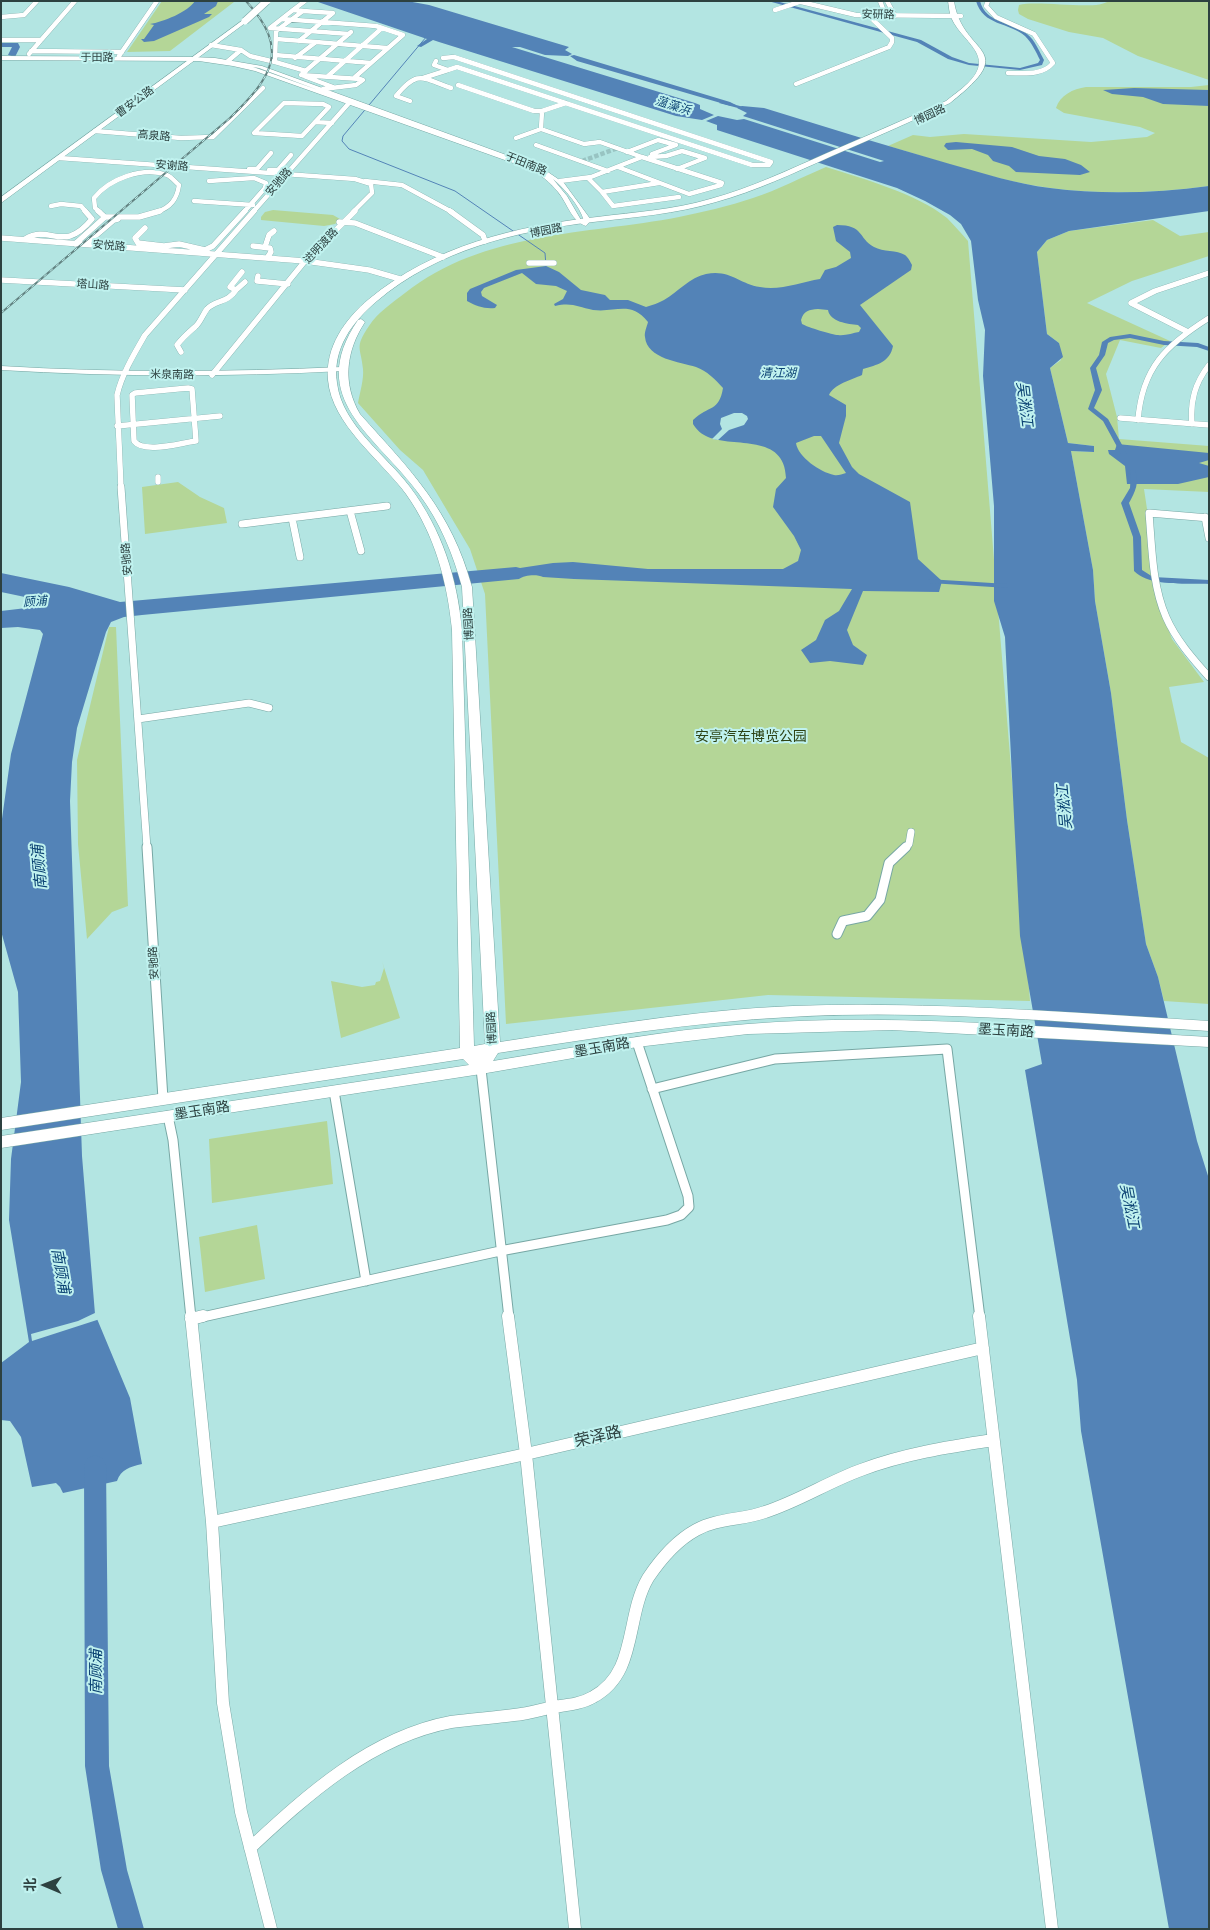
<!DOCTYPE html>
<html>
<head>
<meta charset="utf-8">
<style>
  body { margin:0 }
  #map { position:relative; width:1210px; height:1930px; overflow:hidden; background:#b3e5e2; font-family:"Noto Sans","Noto Sans SC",sans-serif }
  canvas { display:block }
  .frame { position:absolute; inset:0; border:2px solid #2d4140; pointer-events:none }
  .north { position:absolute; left:20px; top:1860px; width:50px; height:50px; -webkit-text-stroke:4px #c0f2ef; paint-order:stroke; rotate:271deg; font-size:14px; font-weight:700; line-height:20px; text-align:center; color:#2d4140 }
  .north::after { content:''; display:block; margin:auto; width:18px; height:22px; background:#2d4140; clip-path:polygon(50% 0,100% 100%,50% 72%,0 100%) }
</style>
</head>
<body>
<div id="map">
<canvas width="1210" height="1930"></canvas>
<div class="frame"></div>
<div class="north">北</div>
</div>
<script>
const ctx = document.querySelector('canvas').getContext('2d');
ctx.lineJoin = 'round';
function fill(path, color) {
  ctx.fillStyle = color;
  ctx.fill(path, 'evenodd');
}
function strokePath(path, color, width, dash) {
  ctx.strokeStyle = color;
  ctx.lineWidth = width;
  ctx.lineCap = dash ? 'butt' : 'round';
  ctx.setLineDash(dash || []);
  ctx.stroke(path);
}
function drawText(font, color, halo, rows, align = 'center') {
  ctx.font = font + ' "Noto Sans","Noto Sans SC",sans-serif';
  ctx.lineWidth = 4;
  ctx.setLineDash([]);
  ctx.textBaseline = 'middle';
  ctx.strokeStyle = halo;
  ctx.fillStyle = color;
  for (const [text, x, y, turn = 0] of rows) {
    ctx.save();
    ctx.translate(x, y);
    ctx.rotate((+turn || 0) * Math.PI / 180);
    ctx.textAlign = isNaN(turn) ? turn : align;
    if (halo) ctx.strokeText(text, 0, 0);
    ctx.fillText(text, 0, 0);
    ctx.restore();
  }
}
const green = new Path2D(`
  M162,1H233L234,2L170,51L127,52Z
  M1108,1H1209V80L1138,56L1103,38L1069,32L1028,19L1019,14L1018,10L1019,5C1039,0 1099,11 1108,1Z
  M1209,85V186C1156,193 1103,195 1050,188C995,181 941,161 888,146L913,135L930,137L964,134L1091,142L1147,137L1155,133L1140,127L1064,113L1056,108C1060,95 1073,89 1086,87H1191Z
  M826,167C863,179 916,193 947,218C954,225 961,233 968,241L1030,1001L768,995L506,1024L485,594L470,549L423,470L400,450L358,403C360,392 364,379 363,369C361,347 354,348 369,326C377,313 392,303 405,293C484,231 585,235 679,217C703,212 729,206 753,198C778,190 802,177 826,167Z
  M273,210L333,215L340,219L335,224L324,226L261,220V217L265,212Z
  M1153,220L1180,236L1209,232V256L1132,281L1087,303L1170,341L1161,348L1120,340L1106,374L1117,417L1119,439L1209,446V492L1144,489L1163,615L1172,639L1204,682L1169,687L1181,742L1209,758V1004L1164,1001L1158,977L1146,944L1127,820L1111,693L1095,601L1093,570L1071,451L1094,452V446L1068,443L1050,368L1061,360L1059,343L1047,334L1037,252L1047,240L1069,231Z
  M178,482L200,497L224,508L227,523L145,534L142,487Z
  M109,627H116L128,906L112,912L87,939L78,844L77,760Z
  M382,961L400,1018L341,1038L331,981L362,987L375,985L376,982L380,981L384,968Z
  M327,1121L333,1184L212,1203L209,1139Z
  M257,1225L265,1279L205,1292L199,1237Z`);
const water = new Path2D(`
  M195,1H218L216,6L204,14H212L209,17L154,41L144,42L141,39H144L154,25L150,24C163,22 188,12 195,1Z
  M315,1H407L429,5L569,47L565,50L572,54L568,56L545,55L520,47H512L695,103L700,105V109L714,115L702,120L676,116L439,42L433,40L421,47L417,46L427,39Z
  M574,55L730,102L736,105L731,106L577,61L570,56Z
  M1134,88L1209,90V106L1163,104L1143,97L1112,94L1103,90Z
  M742,106L764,108C826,127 887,146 950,164C983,173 1016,184 1050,188C1103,195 1156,193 1209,186V211L1069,231L1047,240L1037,252L1047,334L1059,343L1063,357L1050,368L1068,443L1094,446V452L1071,451L1093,570L1095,601L1111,693L1127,820L1146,944L1158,977L1197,1141L1209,1179V1929H1169L1081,1431L1077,1380L1025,1070L1042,1064L1020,936L1005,637L994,601V506L983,376L985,330L978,300L971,241L961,224L950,215L925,201L897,188L717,130V125L706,121L718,116L737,120L744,119L880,162L884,161L743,116L747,113L737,108Z
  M956,142L1012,147L1039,156L1065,159L1081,165L1090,172L1080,175L1016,172L1009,166L993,161L988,155L972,149L948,150L944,146L946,143Z
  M837,225C864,225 858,238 874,247C883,252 897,250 905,255C908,257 911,263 912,265L911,270L860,305L893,346C890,362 877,365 863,369L862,375C851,380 834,384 829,395L846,405V416L839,443L852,467L859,474L910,502L918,559L942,581L939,592L863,591L847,630L853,645L867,655L863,665L830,661L810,663L801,650L816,640L825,620L839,611L852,589L574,579L543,577C537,574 524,575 519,579L142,615L124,617L111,622L106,632L77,728L72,762L70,801L82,1156L95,1314L130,1398L142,1464C130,1467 121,1469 117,1481L63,1493L60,1487L56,1483L32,1487L21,1437L10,1421L1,1420V1363L29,1342L9,1220L11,1159L21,1082L18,992L1,931V826L11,754L43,634L40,630L18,627L1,628V611L35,607L36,604L25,597L1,592V573L69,587L120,602L516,567L520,568L553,563L573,562L648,569H783L798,561L801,550L794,536L773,507L776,489L786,478C785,433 734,448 708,437C701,434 697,430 693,424V420C709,405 719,412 723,388C715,379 707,371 696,367C680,362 647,359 645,337C644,333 647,326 648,322C630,300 616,313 593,310C578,307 572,302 555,306L554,304L563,299L567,291L556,286L536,284L522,273L484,288L481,292L482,296L497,305L495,308C484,309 476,306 467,301V293L470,289L516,270L546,266L559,272L581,290L605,295L610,300H628L646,307C652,305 659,303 664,300C678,292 690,277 706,274C730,269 739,284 760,287C780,291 801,282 820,279L825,270L836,267L851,258L850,252L836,241L833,227ZM818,309L828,310C830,322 848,324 858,325L861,328L859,332C853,333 845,336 838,335C833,335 807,327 802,324L801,320C804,310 809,310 818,309ZM814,436H821L846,473C842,474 838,476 834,475C820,472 798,457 796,443Z
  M1117,444L1209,453V460L1199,463L1209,466V477L1178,484H1127L1125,466L1109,454L1108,450H1115Z`);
const pier = new Path2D(`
  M734,413H742L747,416L748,419L744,425L729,430L718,440L712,439L722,429L720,424L721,418Z
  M97,1312L100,1319L32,1341L31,1334L78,1321Z`);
const stream = new Path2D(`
  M427,36L343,136L342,141L349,149L455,191L545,253L546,266`);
const canal = new Path2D(`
  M768,1H776L921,40L952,57L969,63L1020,68L1038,63L1040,60C1036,52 1032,43 1025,36C1009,22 983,26 976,1H980C986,24 1011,21 1027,34C1035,40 1039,51 1044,60L1042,65L1020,70L969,65L948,59L917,42Z
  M721,101L755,110V111L753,112L719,103Z
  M1130,334L1164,341L1198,343L1209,347V351L1197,347L1164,345L1130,338L1114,340L1108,343L1105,355L1096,368L1102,390L1094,408L1108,419L1127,454L1124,456L1121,454L1103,421L1088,409L1095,390L1090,368L1099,355L1102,342L1110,337Z
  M1131,470H1135C1140,482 1135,492 1129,503L1141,537L1142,570L1153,577L1209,580V584C1187,583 1150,587 1134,571L1133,537L1121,503L1130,488Z
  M927,579L1008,584L1012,586L1008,588L930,583H927Z`);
const river = new Path2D(`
  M1,43H18L20,47L15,57L8,55L12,47H1Z
  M95,1455L102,1458L106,1465L109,1766L127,1870L144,1929H118L101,1870L85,1766L84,1465L88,1458Z`);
const streetTunnel = new Path2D(`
  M582,161L618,148`);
const streetFar4 = new Path2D(`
  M797,1L856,15L961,16
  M880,1L886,16
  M887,1L895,16
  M988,1L986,6L996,17L1034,34L1053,63C1042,76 1024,73 1008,73
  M293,10L305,1
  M775,10L799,2
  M303,11L293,10L270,28L349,34
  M1,17L24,15L37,1
  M282,19L376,26L403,35L355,77L363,80L356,85L323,89
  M276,39L316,42L295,58
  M1,40H41
  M299,41L333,13L303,11L276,31L275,62L306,71
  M316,42L387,48
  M211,45L241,50L250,56L275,62
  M31,51L122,52
  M29,54L75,1
  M275,55L371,63
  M119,56L157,1
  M443,58L454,57L771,162L769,165H752L457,67L448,70
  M228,61L241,50
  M302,74L351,32
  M328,76L382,28
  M423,78L448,70L434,65L436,61
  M796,84L889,47L892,42V38L869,16
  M458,85L534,111H542
  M333,87L301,75L360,79
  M410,101L396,96C418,69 422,78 451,88
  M284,103L323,104L329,107L302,136L254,133Z
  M315,122L332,123
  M541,129L584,144L600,142L642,157L591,177L560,181
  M95,131L181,138L213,137L263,88
  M516,138L541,129L542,111L566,103
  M536,145L608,171
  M627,152L658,140L676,145L652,154
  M650,157L666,156L682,151L705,158L677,169
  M59,158L355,179L371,184L372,193L353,212
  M618,167L689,194L721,185L722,183L642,157
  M249,169H257L271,153
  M269,170H278L291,155
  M588,178L602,192L659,183
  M209,181L254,178L266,183L265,188L244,212
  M365,181L402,185L452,212
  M602,192L613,206L679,197
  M194,201L253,205
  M51,206L61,204L81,206L86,212
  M100,212L95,208L94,198C109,179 143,166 167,175C172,177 175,182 179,185C177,199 171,207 157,212
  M253,212L349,103`);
const streetFar3 = new Path2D(`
  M98,211L105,217
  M450,211L483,235L485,241
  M105,217H139L160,211
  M339,222L355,223L443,257
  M145,228L135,238L138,243L164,246L179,244L205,250L213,246L245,211
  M1,238L305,261L369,270L400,279
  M25,239C51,223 62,255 92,219L85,211
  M75,244L105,217
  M93,244L87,243L114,220L118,219
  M253,246L270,248L271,252L267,258
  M265,247L269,235L274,231
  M529,263H554
  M258,276L257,281L288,284
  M1,280L185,290
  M236,290L245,282
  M1188,332L1131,303L1155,291L1209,273
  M181,352L177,345C183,337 189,332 196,326C201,321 203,314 207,309C215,300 228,303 236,290L230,287L242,272
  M212,375L305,261L355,211
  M188,388L192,389L196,441C180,443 144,454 134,441L132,395L135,393Z
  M1120,418L1209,425
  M1138,420C1142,368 1166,345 1209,318
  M1192,424C1190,401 1195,383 1209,365
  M117,426L220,416
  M158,477V482
  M121,488L117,395C122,374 134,354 145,335L254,211`);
const streetFar2 = new Path2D(`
  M121,487L147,848
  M350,511L361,551
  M1205,517L1209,538
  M292,518L300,557
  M1209,518L1149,513C1152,547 1152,585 1166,617C1176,640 1193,659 1209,677
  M242,524L387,506
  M138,719L249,703L269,708
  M905,848L909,844L911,832`);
const streetFar1 = new Path2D(`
  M147,847L163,1099
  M837,934L843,921L867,916L880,900L889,863L906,847
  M481,1069L509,1318
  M652,1089L775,1059L947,1049L980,1318
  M334,1091L366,1281
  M168,1116L173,1140L191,1318
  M198,1318L500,1251L667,1220L681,1215L689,1207L688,1196L637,1042`);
const street = new Path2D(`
  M191,1316L212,1522L223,1703L241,1812L271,1929
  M508,1316L526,1454L575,1929
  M979,1316L1052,1929
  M191,1319L203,1316
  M212,1522L526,1454L983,1348
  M250,1848C307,1795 371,1737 451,1722C471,1719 493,1718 514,1715C527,1714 540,1710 553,1707C567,1705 581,1704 593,1697C638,1673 625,1617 648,1578C660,1560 676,1541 696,1530C717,1518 743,1520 765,1512C799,1501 828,1482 861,1470C903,1454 948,1447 993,1440`);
const secondary = new Path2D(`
  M1,56L192,57L215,58L262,66L542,168L564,183L591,220L586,226C571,221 568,204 558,192C550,182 541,175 530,169L255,71L233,66L199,61L1,60ZM253,67L259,68L318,90L259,69ZM553,179C565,189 580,206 584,221L581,220L567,196Z
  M1,366C115,373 228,372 342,367L346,369L342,371C228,377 115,377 1,370Z`);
const primary = new Path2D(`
  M948,1H954C962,57 1023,46 950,103C911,122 871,139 832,156C794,173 756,191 716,202C676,214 635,217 593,222C516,231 437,250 377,301C352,322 332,349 337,383C342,425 386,455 410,487C442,530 457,577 462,630L474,1046L485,1044L462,587C453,554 440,522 419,494C377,436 304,399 358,320L361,319L365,322C346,351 342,383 360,414C411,471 451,510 472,587L500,1042C597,1027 694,1010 793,1006C931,1001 1070,1013 1209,1021V1031C1070,1023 929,1009 790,1017C692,1022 596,1038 498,1053L493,1061C578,1047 662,1030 748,1024C899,1012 1057,1029 1209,1037V1047L892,1030L748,1034L637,1047L481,1074L1,1148V1136L469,1065L463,1059L1,1130V1118L460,1048L452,630C447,581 435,535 406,494C381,460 332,425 328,380C325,347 345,319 369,299C433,246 516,226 597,217C635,212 673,210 710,199C751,188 788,170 827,153C866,136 906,119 946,101C953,95 961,90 968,83C997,55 961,42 951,17C949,12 949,6 948,1Z`);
const highway = new Path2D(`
  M243,20L248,21L1,203V197Z`);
const rail = new Path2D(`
  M1,313L230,118C272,77 291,50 246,1`);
const highwayBridge = new Path2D(`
  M245,21L267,1`);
const farStreetnames = [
  ["安研路",878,15,1],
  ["于田路",97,58],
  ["曹安公路",135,102,-36],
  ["博园路",930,115,-25],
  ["高泉路",154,136,5],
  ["于田南路",526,164,22],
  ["安谢路",172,166,4],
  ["安驰路",279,182,-49],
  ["博园路",546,231,-11],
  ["安悦路",109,246,5],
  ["进明渡路",321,246,-47],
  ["塔山路",93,285,3],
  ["米泉南路",172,375,1],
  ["安驰路",127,559,-95],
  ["博园路",469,624,-93],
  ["安驰路",154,963,-93],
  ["博园路",492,1028,-93]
];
const farWaternames = [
  ["蕰藻浜",673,106,18],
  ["清江湖",778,374],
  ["顾浦",35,602,-5]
];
const parkNames = [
  ["安亭汽车博览公园",751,737]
];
const streetNames = [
  ["墨玉南路",1006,1031,3],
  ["墨玉南路",602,1048,-10],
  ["墨玉南路",202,1111,-9]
];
const waterNames = [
  ["吴淞江",1024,404,83],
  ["吴淞江",1065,807,-95],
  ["南顾浦",40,867,-95],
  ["吴淞江",1129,1206,79],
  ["南顾浦",60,1271,80],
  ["南顾浦",97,1672,-90]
];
const nearStreetnames = [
  ["荣泽路",598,1437,-13]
];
fill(green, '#b4d697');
fill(water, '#5383b7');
fill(pier, '#b3e5e2');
strokePath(stream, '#5383b7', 1);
fill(canal, '#5383b7');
fill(river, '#5383b7');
strokePath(streetTunnel, '#98c4c2', 4.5, [4.5, 2]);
strokePath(streetFar4, '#77a7a4', 5);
strokePath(streetFar3, '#77a7a4', 6);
strokePath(streetFar2, '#77a7a4', 8);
strokePath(streetFar1, '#77a7a4', 11);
strokePath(street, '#77a7a4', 13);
strokePath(secondary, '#77a7a4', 1);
strokePath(primary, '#77a7a4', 1);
strokePath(highway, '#77a7a4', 1);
strokePath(streetFar4, '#fff', 4.5);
strokePath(streetFar3, '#fff', 5.5);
strokePath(streetFar2, '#fff', 7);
strokePath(streetFar1, '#fff', 9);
strokePath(street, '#fff', 12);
fill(secondary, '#fff');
fill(primary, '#fff');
fill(highway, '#fff');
strokePath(rail, '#628281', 2);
strokePath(rail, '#c0f2ef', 1, [4]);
strokePath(highwayBridge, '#77a7a4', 8, []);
strokePath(highwayBridge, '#fff', 7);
drawText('11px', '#2d4140', '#c0f2ef', farStreetnames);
drawText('italic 12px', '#0b4273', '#c0f2ef', farWaternames);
drawText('14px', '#2d4315', '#c0f2ef', parkNames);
drawText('14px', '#2d4140', '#c0f2ef', streetNames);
drawText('italic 15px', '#0b4273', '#c0f2ef', waterNames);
drawText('16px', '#2d4140', '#c0f2ef', nearStreetnames);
</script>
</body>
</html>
